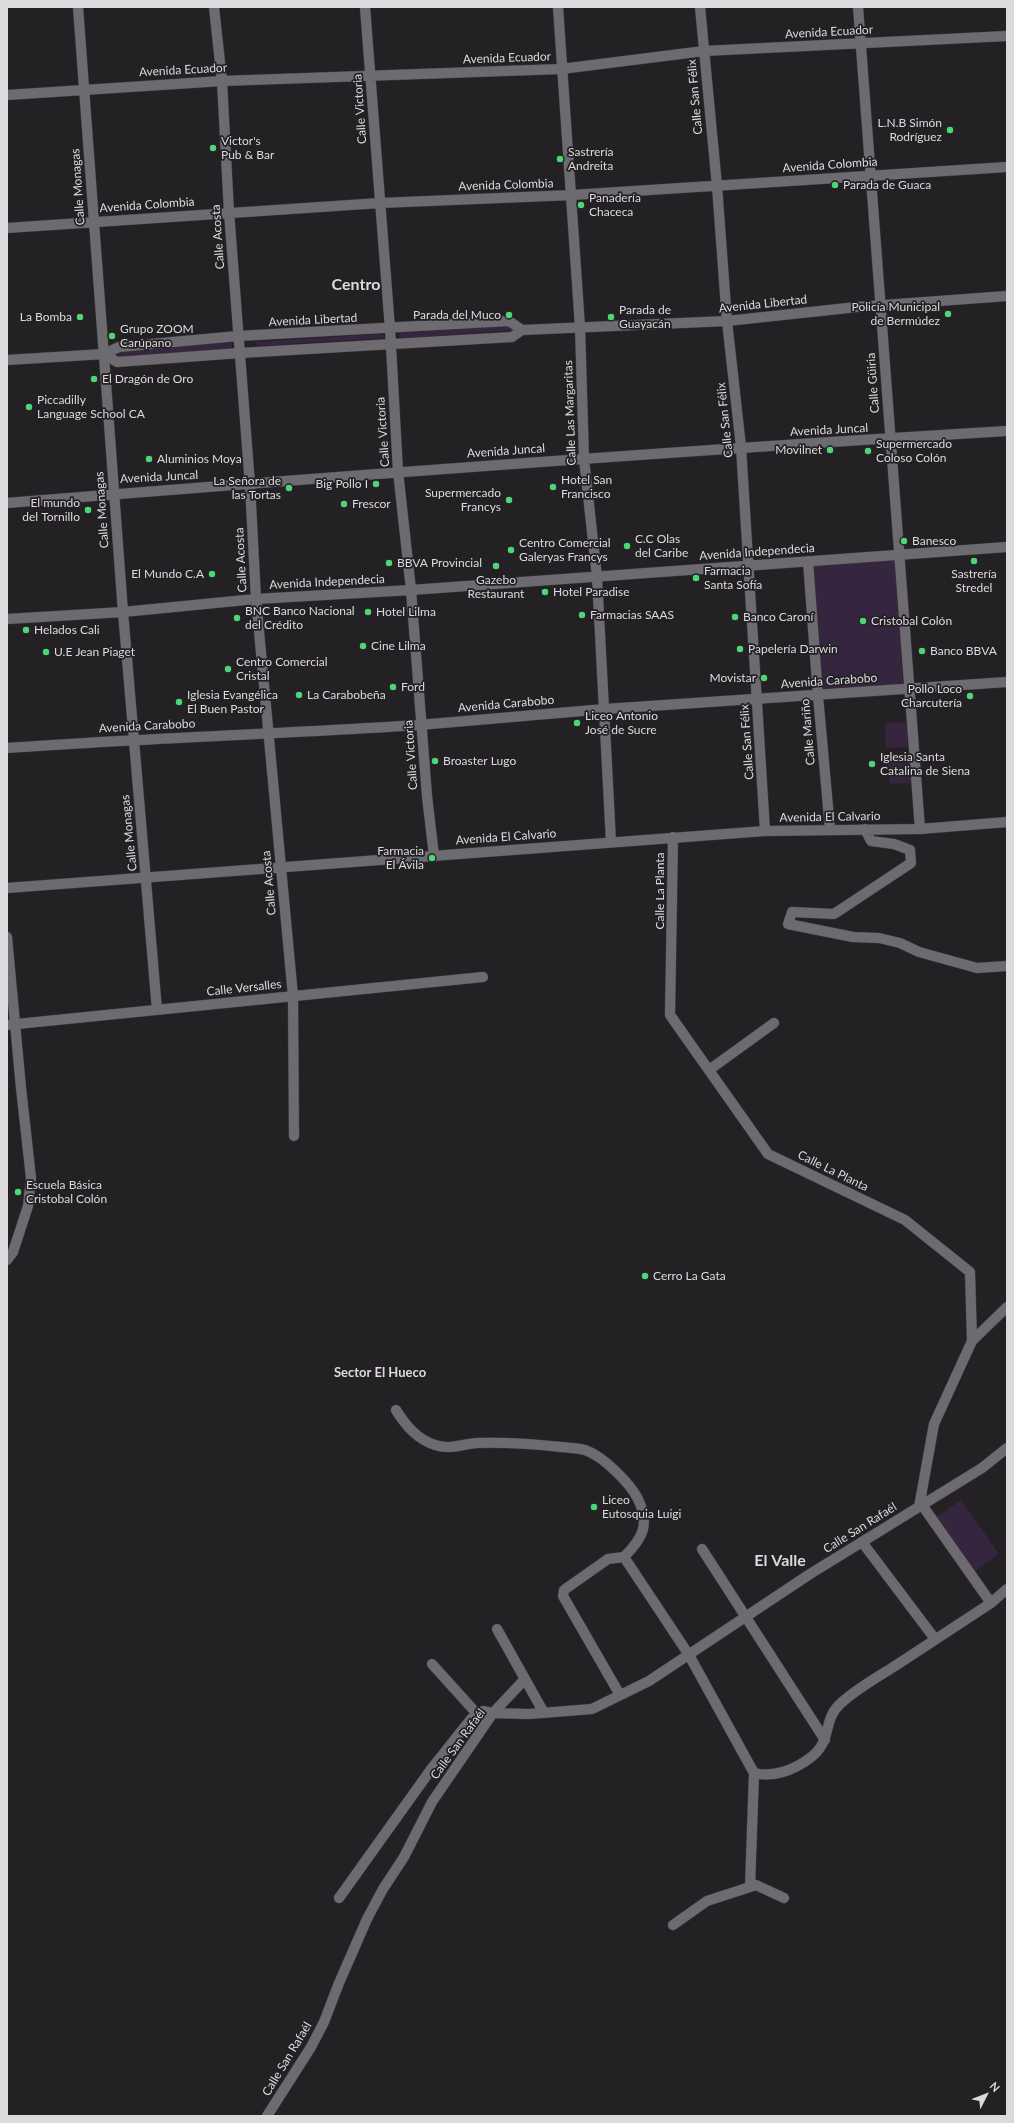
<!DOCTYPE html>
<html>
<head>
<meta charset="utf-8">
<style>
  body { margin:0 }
  #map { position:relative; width:1014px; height:2123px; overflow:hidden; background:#242125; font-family:Lato,sans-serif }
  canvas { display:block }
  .frame { position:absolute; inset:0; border:8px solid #dcdadd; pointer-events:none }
  .north { position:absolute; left:966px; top:2075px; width:40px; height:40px; -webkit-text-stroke:3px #242125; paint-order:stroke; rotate:48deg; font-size:11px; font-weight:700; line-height:16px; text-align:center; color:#dcdadd }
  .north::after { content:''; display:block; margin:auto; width:14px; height:18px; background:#dcdadd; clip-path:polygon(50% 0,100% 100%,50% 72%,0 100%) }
</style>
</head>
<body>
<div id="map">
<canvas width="1014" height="2123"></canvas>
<div class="frame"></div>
<div class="north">N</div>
</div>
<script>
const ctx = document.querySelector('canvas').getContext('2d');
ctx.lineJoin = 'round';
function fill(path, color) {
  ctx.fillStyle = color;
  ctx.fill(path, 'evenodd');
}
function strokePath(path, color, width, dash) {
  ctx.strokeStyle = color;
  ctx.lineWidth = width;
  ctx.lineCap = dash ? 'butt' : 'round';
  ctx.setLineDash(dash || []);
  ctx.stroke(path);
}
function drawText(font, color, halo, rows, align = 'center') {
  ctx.font = font + ' Lato,sans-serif';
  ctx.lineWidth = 3.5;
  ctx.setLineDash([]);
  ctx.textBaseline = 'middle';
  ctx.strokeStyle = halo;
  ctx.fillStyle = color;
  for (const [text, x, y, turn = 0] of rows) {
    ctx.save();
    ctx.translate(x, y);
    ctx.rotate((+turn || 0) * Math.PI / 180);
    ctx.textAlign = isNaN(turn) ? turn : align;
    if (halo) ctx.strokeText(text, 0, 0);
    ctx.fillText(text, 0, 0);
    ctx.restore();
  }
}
const green = new Path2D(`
  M509,325L514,330L401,339L399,335L401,333Z
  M379,334L383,335L385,338L259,346L254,342Z
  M229,341L232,344V347L228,349L120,357L116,353L118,352Z
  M895,560L903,685L820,689L812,564Z
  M906,722L908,747L886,748L885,723Z
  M909,755L912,783L890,784L887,756Z
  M961,1500L999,1554L973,1572L935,1518Z`);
const street = new Path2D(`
  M78,7L123,612L157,1010
  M214,7L222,81L229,212L250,485L256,599L293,996L294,1136
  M365,7L390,329L398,471L411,590L427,796L434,856
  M558,7L580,327L584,459L597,577L611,842
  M700,7L717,186L727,321L741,447L765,831
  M858,7L920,829
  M7,95L222,81L561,69L704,51L1007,36
  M7,228L380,203L572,195L1007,167
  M104,354L117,362L240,353L512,337L522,330L727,321L857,307L1007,296
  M7,360L104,354L119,347L238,336L509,321L522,330
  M7,503C340,476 673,451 1007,431
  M808,561L818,696L830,829
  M7,619L123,612L256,599L411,590L1007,547
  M7,748C144,738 282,734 419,725C481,720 543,714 605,709C739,700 873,691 1007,682
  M865,829L871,841L894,844L910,850L911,863L834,914L792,912L788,924L853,937L879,938L900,943L919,952L977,968L1007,966
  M673,837L670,1015L768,1154L905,1220L970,1272L972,1341L934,1424L919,1507
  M7,888L765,831L920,829L1007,822
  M7,937L21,1088L31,1178L28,1206L13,1252L7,1260
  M7,1025L483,977
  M709,1070L774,1023
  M972,1341L1007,1307
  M396,1410C406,1426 417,1439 435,1445C451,1450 462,1444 477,1443C505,1442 533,1444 561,1447C569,1448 578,1448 585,1450C603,1456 630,1483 638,1499C650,1525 643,1538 624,1557
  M922,1505L991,1603
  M862,1542L935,1639
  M702,1549L825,1740
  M497,1629L544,1713
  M432,1664L478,1715
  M620,1695L563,1596L564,1590L608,1559L624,1557L689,1655L754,1773L750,1887
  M754,1773C773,1778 794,1770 810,1758C833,1741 822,1721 840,1704C856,1689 876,1678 895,1666C927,1645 959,1624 991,1603L1007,1589
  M339,1898L432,1768L471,1719L483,1711L493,1713L525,1679
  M673,1925L707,1901L756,1885L784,1898
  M267,2116L311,2047L324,2022L339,1983L367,1919L383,1889L404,1857L432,1802L493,1713L529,1714L592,1709L649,1681L810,1574L982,1468L1007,1448`);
const markers = [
  [950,130,4,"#4dd676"],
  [213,148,4,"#4dd676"],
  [560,159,4,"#4dd676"],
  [835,185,4,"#4dd676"],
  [581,205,4,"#4dd676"],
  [948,314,4,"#4dd676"],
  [509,315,4,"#4dd676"],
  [80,317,4,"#4dd676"],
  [611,317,4,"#4dd676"],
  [112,336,4,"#4dd676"],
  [94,379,4,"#4dd676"],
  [29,407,4,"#4dd676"],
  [830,450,4,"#4dd676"],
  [868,451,4,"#4dd676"],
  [149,459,4,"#4dd676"],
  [376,484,4,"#4dd676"],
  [553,487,4,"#4dd676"],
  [289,488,4,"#4dd676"],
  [509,500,4,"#4dd676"],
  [344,504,4,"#4dd676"],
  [88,510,4,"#4dd676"],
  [904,541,4,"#4dd676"],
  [627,546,4,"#4dd676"],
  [511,550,4,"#4dd676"],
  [974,561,4,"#4dd676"],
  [389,563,4,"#4dd676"],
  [496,566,4,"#4dd676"],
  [212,574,4,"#4dd676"],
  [696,578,4,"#4dd676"],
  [545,592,4,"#4dd676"],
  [368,612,4,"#4dd676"],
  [582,615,4,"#4dd676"],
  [735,617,4,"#4dd676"],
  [237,618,4,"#4dd676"],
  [863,621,4,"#4dd676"],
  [26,630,4,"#4dd676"],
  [363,646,4,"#4dd676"],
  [740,649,4,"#4dd676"],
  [922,651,4,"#4dd676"],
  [46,652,4,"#4dd676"],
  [228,669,4,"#4dd676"],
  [764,678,4,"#4dd676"],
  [393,687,4,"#4dd676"],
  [299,695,4,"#4dd676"],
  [970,696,4,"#4dd676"],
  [179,702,4,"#4dd676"],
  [577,723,4,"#4dd676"],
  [435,761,4,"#4dd676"],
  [872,764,4,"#4dd676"],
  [432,858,4,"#4dd676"],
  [18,1192,4,"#4dd676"],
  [645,1276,4,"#4dd676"],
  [594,1507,4,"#4dd676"]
];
const streetNames = [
  ["Avenida Ecuador",829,32,-3],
  ["Avenida Ecuador",507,58,-2],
  ["Avenida Ecuador",183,70,-3],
  ["Calle San Félix",695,97,-95],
  ["Calle Victoria",360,109,-94],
  ["Avenida Colombia",830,165,-4],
  ["Avenida Colombia",506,185,-2],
  ["Calle Monagas",78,187,-94],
  ["Avenida Colombia",147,205,-4],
  ["Calle Acosta",218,237,-94],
  ["Avenida Libertad",763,304,-6],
  ["Avenida Libertad",313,320,-3],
  ["Calle Güiria",873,383,-94],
  ["Calle Las Margaritas",570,413,-92],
  ["Calle San Félix",725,420,-96],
  ["Avenida Juncal",829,430,-3],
  ["Calle Victoria",383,432,-94],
  ["Avenida Juncal",506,451,-4],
  ["Avenida Juncal",159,477,-3],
  ["Calle Monagas",102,510,-94],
  ["Avenida Independecia",757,552,-4],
  ["Calle Acosta",241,560,-93],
  ["Avenida Independecia",327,582,-3],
  ["Avenida Carabobo",829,681,-4],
  ["Avenida Carabobo",506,704,-5],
  ["Avenida Carabobo",147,726,-3],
  ["Calle Mariño",808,732,-95],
  ["Calle San Félix",747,742,-94],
  ["Calle Victoria",411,755,-94],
  ["Avenida El Calvario",830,817,-1],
  ["Calle Monagas",129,833,-96],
  ["Avenida El Calvario",506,837,-4],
  ["Calle Acosta",269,883,-95],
  ["Calle La Planta",660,891,-90],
  ["Calle Versalles",244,988,-6],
  ["Calle La Planta",833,1171,26],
  ["Calle San Rafaél",860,1528,-32],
  ["Calle San Rafaél",458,1744,-54],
  ["Calle San Rafaél",287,2059,-59]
];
const poiNames = [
  ["L.N.B Simón",942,123,"right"],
  ["Rodríguez",942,137,"right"],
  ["Victor's",221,141],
  ["Pub & Bar",221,155],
  ["Sastrería",568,152],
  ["Andreita",568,166],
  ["Parada de Guaca",843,185],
  ["Panadería",589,198],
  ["Chaceca",589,212],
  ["Policía Municipal",940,307,"right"],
  ["de Bermúdez",940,321,"right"],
  ["Parada de",619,310],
  ["Guayacán",619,324],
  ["Parada del Muco",501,315,"right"],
  ["La Bomba",72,317,"right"],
  ["Grupo ZOOM",120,329],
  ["Carúpano",120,343],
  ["El Dragón de Oro",102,379],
  ["Piccadilly",37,400],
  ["Language School CA",37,414],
  ["Supermercado",876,444],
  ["Coloso Colón",876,458],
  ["Movilnet",822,450,"right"],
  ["Aluminios Moya",157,459],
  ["Hotel San",561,480],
  ["Francisco",561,494],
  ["La Señora de",281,481,"right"],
  ["las Tortas",281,495,"right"],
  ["Big Pollo I",368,484,"right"],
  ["Supermercado",501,493,"right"],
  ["Francys",501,507,"right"],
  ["El mundo",80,503,"right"],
  ["del Tornillo",80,517,"right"],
  ["Frescor",352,504],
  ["C.C Olas",635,539],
  ["del Caribe",635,553],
  ["Banesco",912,541],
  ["Centro Comercial",519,543],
  ["Galeryas Francys",519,557],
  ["BBVA Provincial",397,563],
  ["Farmacia",704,571],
  ["Santa Sofía",704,585],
  ["El Mundo C.A",204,574,"right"],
  ["Sastrería",974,574,"center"],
  ["Stredel",974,588,"center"],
  ["Gazebo",496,580,"center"],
  ["Restaurant",496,594,"center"],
  ["Hotel Paradise",553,592],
  ["BNC Banco Nacional",245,611],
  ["del Crédito",245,625],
  ["Hotel Lilma",376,612],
  ["Farmacias SAAS",590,615],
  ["Banco Caroní",743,617],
  ["Cristobal Colón",871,621],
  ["Helados Cali",34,630],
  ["Cine Lilma",371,646],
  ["Papelería Darwin",748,649],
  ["Banco BBVA",930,651],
  ["U.E Jean Piaget",54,652],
  ["Centro Comercial",236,662],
  ["Cristal",236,676],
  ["Movistar",756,678,"right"],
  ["Ford",401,687],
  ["Pollo Loco",962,689,"right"],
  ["Charcutería",962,703,"right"],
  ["Iglesia Evangélica",187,695],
  ["El Buen Pastor",187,709],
  ["La Carabobeña",307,695],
  ["Liceo Antonio",585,716],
  ["José de Sucre",585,730],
  ["Iglesia Santa",880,757],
  ["Catalina de Siena",880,771],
  ["Broaster Lugo",443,761],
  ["Farmacia",424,851,"right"],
  ["El Ávila",424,865,"right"],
  ["Escuela Básica",26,1185],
  ["Cristobal Colón",26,1199],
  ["Cerro La Gata",653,1276],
  ["Liceo",602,1500],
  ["Eutosquia Luigi",602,1514]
];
const neighbourhoodNames = [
  ["Sector El Hueco",380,1373]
];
const districtNames = [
  ["Centro",356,285],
  ["El Valle",780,1561]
];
fill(green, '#36253e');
strokePath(street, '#3f3d40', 11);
strokePath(street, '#6e6b70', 10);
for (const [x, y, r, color] of markers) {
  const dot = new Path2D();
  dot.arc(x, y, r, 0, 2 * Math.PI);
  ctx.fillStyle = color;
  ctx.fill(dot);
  strokePath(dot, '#242125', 1.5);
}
drawText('12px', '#dcdadd', '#242125', streetNames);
drawText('12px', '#dcdadd', '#242125', poiNames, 'left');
drawText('bold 13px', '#dcdadd', '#242125', neighbourhoodNames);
drawText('bold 16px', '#dcdadd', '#242125', districtNames);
</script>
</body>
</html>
